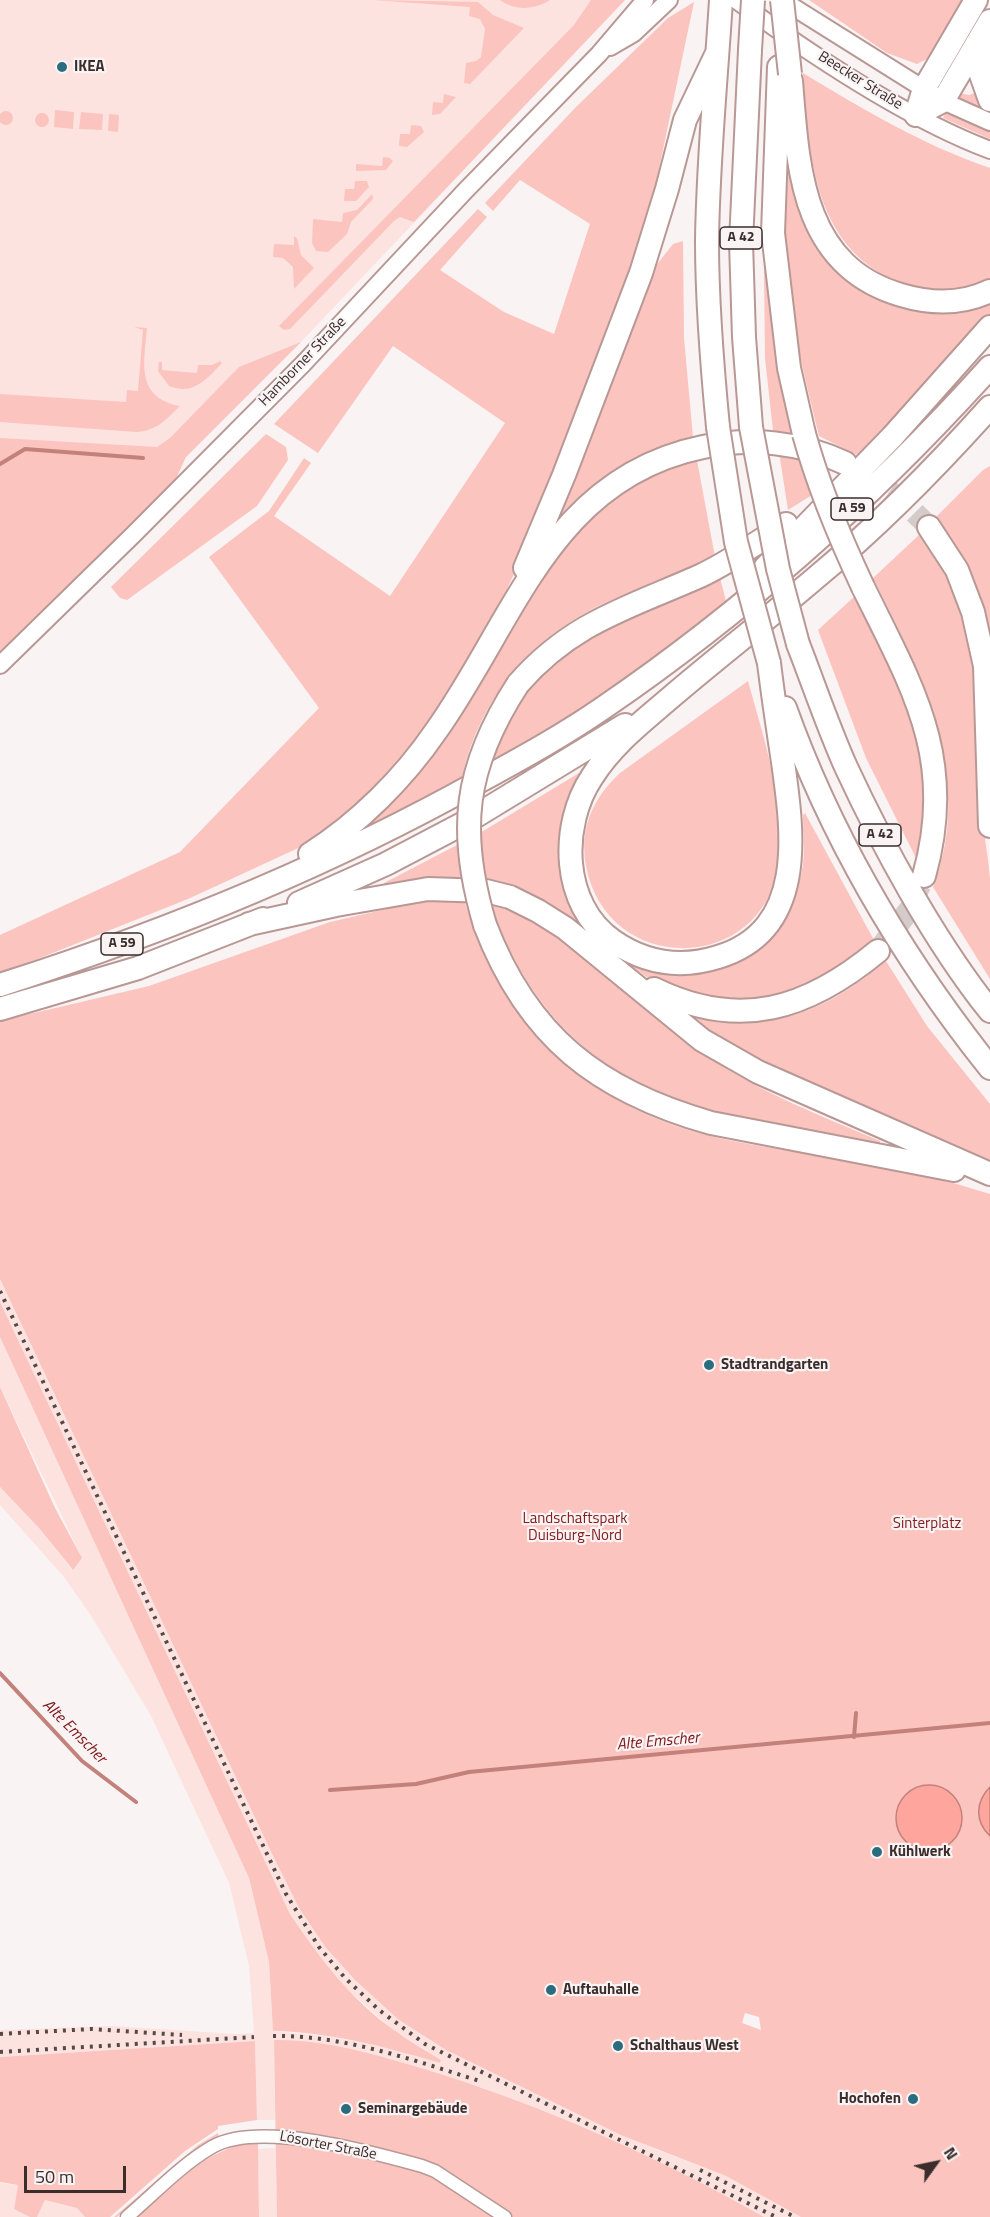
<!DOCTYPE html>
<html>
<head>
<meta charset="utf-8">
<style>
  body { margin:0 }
  #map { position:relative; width:990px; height:2217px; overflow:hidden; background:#faf3f3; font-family:"Titillium Web",sans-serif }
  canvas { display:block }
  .north { position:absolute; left:906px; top:2133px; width:60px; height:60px; -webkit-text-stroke:4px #faf3f3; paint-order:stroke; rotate:57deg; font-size:16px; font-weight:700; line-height:24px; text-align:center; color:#3a2d2c }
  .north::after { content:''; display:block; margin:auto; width:21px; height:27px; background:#3a2d2c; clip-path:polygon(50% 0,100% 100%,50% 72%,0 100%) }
  .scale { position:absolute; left:24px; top:2166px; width:102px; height:27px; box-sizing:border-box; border:3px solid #3a2d2c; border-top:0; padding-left:8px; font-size:18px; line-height:21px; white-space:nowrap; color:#3a2d2c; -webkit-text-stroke:4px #faf3f3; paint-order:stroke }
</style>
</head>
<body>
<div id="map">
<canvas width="990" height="2217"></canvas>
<div class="north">N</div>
<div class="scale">50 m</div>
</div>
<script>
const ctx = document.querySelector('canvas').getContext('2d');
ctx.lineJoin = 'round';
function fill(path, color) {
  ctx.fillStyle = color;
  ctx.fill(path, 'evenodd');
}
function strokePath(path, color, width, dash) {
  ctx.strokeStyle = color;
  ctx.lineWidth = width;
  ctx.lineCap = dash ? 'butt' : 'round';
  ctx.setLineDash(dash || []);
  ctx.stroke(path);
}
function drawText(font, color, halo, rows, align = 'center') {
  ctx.font = font + ' "Titillium Web",sans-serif';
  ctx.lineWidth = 4.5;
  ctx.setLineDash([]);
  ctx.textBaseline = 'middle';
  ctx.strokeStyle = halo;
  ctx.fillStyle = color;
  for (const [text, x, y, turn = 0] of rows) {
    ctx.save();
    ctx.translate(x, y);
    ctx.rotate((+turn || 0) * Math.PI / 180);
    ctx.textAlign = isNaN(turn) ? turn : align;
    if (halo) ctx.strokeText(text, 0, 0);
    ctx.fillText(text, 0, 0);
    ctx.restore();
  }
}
const built = new Path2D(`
  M0,0H625L301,342L186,457L0,442Z
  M0,1279L275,1860L299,1908L326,1948L355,1980L399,2020L446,2050L655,2149L726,2176L801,2217H764L682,2175L486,2089L390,2059L332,2046L274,2040L275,2120H257L255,2041L0,2057V2030L113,2026L236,2034L254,2033L249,1966L229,1883L151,1716L90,1614L64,1577L0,1505V1487L39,1528L72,1570L82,1558L0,1387V1337L249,1878L269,1962L273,2031L333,2037L392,2049L440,2063L441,2060L392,2029L346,1988L318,1954L290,1914L0,1302Z
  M276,2148L277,2217H259L258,2149Z
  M0,2183L18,2185L14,2209L30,2217H0Z
  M45,2200L77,2208L85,2217H37Z`);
const green = new Path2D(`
  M372,0L478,2L493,15L524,28L470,84L464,83L466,63L476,61L481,57L485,29L480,19L469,16L470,7Z
  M500,0H550C534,10 515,11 500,0Z
  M591,0H625L414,222L400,217L394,221L290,329L284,330L279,326L574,25Z
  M809,0H968L935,55L917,64L887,53Z
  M694,2L648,221L551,485L513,576L491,624L432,729L351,812L307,844L188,899L0,974V935L180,852L319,708L209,557L269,511L304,458L311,463L274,516L390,596L505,423L393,346L318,453L274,424L478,209L487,217L440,270L504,312L554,334L590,224L520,180L493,211L485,203L576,107L668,18Z
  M803,73C864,110 923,145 990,168V279C964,292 934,295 906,285C813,252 809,157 803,73Z
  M980,91L990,108V113L955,97L958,93L969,95Z
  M444,94L456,97L440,114L432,115L433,102L443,103Z
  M55,110L74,112L73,129L54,127Z
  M947,110L990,129V139L943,118Z
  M-1 118a7 7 0 1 1 14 0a7 7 0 1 1-14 0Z
  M81,112L103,114L102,130L79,129Z
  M35 120a7 7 0 1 1 14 0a7 7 0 1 1-14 0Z
  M109,114L119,115L118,132L108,131Z
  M411,125L421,126L424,132L407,147L399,146L400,134H410Z
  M785,137L853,281L990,301V314L888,425L857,455L819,436C809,394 798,353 792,311C784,253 785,195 785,137Z
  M383,157L390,158L393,161L386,170L356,171V164L382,166Z
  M355,181H367L369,187L356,201H344L345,189H354Z
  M763,192L794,434L773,431L765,358Z
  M372,194L373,199L351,222L347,234L328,252L316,251L312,243L313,219L342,222L343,213L357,210Z
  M294,236L297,238L301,255L314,268L294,289L293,267L283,258L273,257L274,244L294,245Z
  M683,241L684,338L693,437C625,456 595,481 549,533L647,277L673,244Z
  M134,327L147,328C144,363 135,397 180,406C166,420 156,431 136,432L0,422V394L126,402L127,390L138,391L143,330Z
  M301,342L186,457L173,485L0,655V438L157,447L170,438L239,367Z
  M220,361L222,363C207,379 193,396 169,386L158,371L159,362H162V370L197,373L198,365H212Z
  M266,434L286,447L288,460L257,506L127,600L120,598L111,587Z
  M779,452L800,456L812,495L788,510Z
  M696,455L715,557C681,575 644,586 609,601C534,634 479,698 462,778L362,830V823L552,559C580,526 611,488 652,470C667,464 682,460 696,455Z
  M990,466V641C980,594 965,556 935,518L983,470Z
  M920,534C985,615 973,696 980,793C981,822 988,851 990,879C990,912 990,946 990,979L933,887C975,779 922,674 873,578Z
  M719,574L726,601L712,616L597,700L490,763L495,747L523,692L572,643Z
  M856,595L910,707L928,785L918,862L866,758L818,630Z
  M748,681C763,736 787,807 779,863C763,975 607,977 586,866C579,829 593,798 620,773Z
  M579,773L581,778L567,808L598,941C557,907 535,897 485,881L480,833Z
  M805,813L875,942L842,968L785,996L714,1002L654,982L622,960C702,992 780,962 801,875C806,856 803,834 803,815Z
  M457,845L461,880L386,887L384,883Z
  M430,899L464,900C504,1024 583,1104 710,1136C760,1148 812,1153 862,1162C906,1169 948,1181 990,1194V2217H801L726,2176L621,2135L446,2050L399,2020L355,1980L326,1948L299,1908L275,1860L0,1279V1021L149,986L330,922Z
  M490,903C568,923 641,1011 708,1057C761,1093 822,1116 880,1141V1145C698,1109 562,1101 490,903Z
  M886,961L927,1026L990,1104V1165L763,1065L688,1017L690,1014C771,1034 824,1013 886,961Z
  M0,1302L290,1914C319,1957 351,2000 394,2030C409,2041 425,2050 441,2060L440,2063C386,2047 330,2032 273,2031L269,1962L249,1878L0,1337Z
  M0,1387L55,1508L82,1558L73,1570L39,1528L0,1487Z
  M274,2040C323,2039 374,2054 421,2068C540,2104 656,2156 764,2217H277Z
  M255,2041L257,2120L218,2126V2129L185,2151L110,2217H85L77,2208L45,2200L37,2217H30L14,2209L18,2185L0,2182V2057Z
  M218,2133L219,2137C182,2155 150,2191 117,2217H114L198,2145Z
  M258,2141L259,2217H137C174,2185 207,2147 258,2141Z`);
const water = new Path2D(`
  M896 1818a33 33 0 1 1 66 0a33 33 0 1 1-66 0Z
  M990,1787V1836C974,1821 976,1801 990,1787Z`);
const pier = new Path2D(`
  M745,2013L759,2017L761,2030L742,2023Z`);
const stream = new Path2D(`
  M0,464L25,449L143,458
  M0,1673L82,1761L136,1802
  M854,1737L856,1713
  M330,1790L416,1784L469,1772L990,1723`);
const highwayTunnel = new Path2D(`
  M863,472L903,501L929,527
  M878,951L910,909L920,885`);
const street = new Path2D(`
  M127,2217C154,2194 181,2165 212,2147C259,2120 371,2152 422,2166L435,2171L505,2217`);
const secondary = new Path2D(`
  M736,0C810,54 905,118 990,150
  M782,0L943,101L990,122
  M610,47L634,33L669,0
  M0,665L134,534L303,364L466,190L599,54L645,0`);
const highway = new Path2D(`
  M979,41V69L990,100
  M750,50L741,242L744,337L751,427
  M779,67L773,233L789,368L804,434
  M791,81C798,167 801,266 901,295C931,304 961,305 990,291
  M916,115L924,89L976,0
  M916,115L943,101L990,21
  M718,427C712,365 707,303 707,241C708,160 716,80 721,0
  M929,527L957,570L973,612L985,666L990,826
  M525,568L564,475L641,273L667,189L685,120L717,53
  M765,568L893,436L990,327
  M863,587C913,688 957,760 924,876
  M798,644C814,685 828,727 846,767C883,847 935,942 990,1011
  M769,663C773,696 778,729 783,762C793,833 807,930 718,957C680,969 645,963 613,941C561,905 560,825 592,777C612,745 642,722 670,698C719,656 770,617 819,575C878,526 939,464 990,407
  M518,684C572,622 628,608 700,576C730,562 758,542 786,524
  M785,708C832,839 904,960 990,1068
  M310,854C358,824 404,778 436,731C515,620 551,478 703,447C750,437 801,442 845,463
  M299,903L386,864L466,822L625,725
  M249,924L336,905L428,889L486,891L510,897L538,911L565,928L702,1040L758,1072L990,1174
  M485,925C528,1037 598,1091 711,1123L954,1170
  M0,985C166,932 328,866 480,781C522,758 564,735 603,708C746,610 874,496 990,367
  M654,989C740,1031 808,1009 878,951
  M0,1009L138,968L263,919`);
const rail = new Path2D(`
  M0,1291L286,1894L319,1947L345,1978L379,2010L425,2044L776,2217
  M0,2034L92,2029L182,2035
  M273,2036C346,2035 415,2061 483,2082
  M0,2052L254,2037
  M700,2170L795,2217`);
const highwayBridge = new Path2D(`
  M782,0L790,74
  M750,50L753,0
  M718,427L736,542L769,663
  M751,427L778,569L798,644
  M804,434C819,488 839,536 863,587
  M485,925C457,831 464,767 518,684`);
const markers = [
  [62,67,6,"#296d7e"],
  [709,1365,6,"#296d7e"],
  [877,1852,6,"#296d7e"],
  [551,1990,6,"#296d7e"],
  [618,2046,6,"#296d7e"],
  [913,2099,6,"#296d7e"],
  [346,2109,6,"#296d7e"]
];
const shields = [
  [741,238,42],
  [852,509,42],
  [880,835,42],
  [122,944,42]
];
const shieldNames = [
  ["A 42",741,238],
  ["A 59",852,509],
  ["A 42",880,835],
  ["A 59",122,944]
];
const poiNames = [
  ["IKEA",74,67],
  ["Stadtrandgarten",721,1365],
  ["Kühlwerk",889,1852],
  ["Auftauhalle",563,1990],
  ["Schalthaus West",630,2046],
  ["Hochofen",901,2099,"right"],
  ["Seminargebäude",358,2109]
];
const streetNames = [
  ["Beecker Straße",860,81,32],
  ["Hamborner Straße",303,362,-46],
  ["Lösorter Straße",328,2146,11]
];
const parkNames = [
  ["Landschaftspark",575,1519],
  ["Duisburg-Nord",575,1536],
  ["Sinterplatz",927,1524]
];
const waterNames = [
  ["Alte Emscher",74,1732,45],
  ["Alte Emscher",658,1742,-5]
];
fill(built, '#fde3e0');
fill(green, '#fbc4bf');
fill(water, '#fea59d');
strokePath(water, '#c3817b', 1.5);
fill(pier, '#faf3f3');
strokePath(stream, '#c3817b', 4);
strokePath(highwayTunnel, '#d4cbcb', 22, [22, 11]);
strokePath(street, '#b89895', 15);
strokePath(secondary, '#b89895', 20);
strokePath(highway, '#b89895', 26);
strokePath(street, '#fff', 12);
strokePath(secondary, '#fff', 16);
strokePath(highway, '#fff', 22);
strokePath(rail, '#554948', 4, [3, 6]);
strokePath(highwayBridge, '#b89895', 26, []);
strokePath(highwayBridge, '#fff', 22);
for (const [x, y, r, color] of markers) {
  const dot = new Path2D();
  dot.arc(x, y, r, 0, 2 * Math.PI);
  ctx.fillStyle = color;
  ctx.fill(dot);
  strokePath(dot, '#faf3f3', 2);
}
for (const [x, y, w] of shields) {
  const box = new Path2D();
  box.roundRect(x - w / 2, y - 11, w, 22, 4.5);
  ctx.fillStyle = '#faf3f3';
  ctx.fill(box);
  strokePath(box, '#3a2d2c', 1.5);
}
drawText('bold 14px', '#3a2d2c', null, shieldNames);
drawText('bold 15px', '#3a2d2c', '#faf3f3', poiNames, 'left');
drawText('15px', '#3a2d2c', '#faf3f3', streetNames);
drawText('15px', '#841e20', '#faf3f3', parkNames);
drawText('italic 16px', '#7d161b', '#faf3f3', waterNames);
</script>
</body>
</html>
